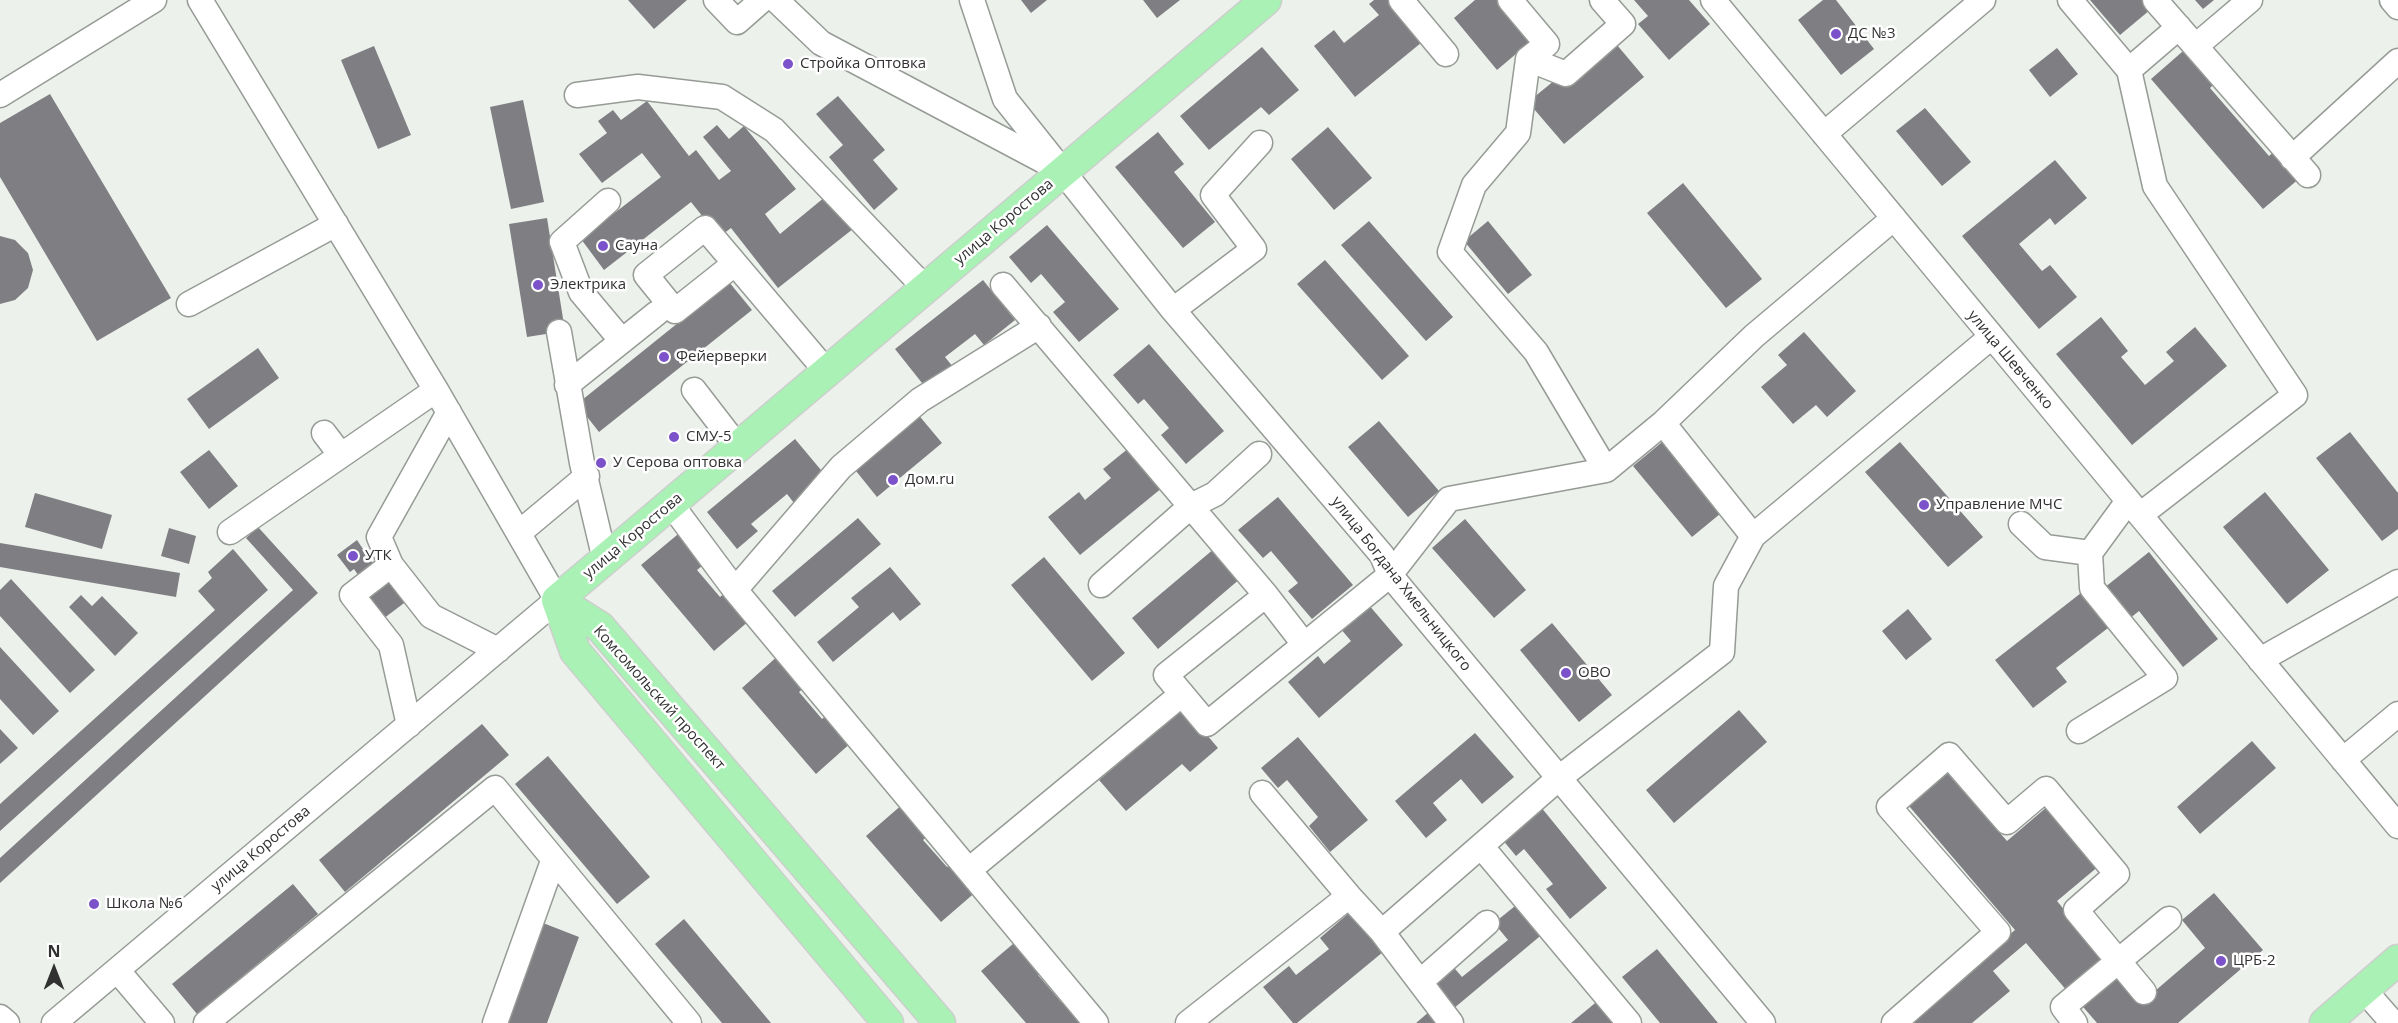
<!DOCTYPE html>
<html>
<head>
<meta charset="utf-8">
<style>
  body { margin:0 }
  #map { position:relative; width:2398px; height:1023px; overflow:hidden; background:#ecf1ec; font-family:"Open Sans",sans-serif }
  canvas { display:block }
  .north { position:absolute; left:24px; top:939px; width:60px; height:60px; -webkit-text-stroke:4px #fff; paint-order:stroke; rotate:0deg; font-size:16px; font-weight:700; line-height:24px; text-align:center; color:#303130 }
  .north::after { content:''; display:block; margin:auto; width:21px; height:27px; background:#303130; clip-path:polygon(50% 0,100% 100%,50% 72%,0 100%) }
</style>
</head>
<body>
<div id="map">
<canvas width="2398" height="1023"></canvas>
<div class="north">N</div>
</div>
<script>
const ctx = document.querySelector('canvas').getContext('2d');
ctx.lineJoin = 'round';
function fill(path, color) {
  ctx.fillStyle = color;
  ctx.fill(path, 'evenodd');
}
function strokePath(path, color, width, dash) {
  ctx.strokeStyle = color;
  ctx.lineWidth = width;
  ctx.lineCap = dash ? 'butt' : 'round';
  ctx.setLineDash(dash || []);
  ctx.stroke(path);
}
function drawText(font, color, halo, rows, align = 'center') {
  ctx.font = font + ' "Open Sans",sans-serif';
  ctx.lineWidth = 5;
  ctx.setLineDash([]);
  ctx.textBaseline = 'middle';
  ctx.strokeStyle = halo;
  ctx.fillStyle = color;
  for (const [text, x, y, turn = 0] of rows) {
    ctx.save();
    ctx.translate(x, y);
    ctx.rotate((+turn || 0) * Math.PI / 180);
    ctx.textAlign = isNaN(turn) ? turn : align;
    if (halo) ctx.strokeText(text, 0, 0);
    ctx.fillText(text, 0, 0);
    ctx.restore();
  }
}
const building = new Path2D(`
  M628,0H687L654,29Z
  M1021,0H1047L1031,13Z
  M1143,0H1180L1157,18Z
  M1374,0H1396L1427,38L1355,97L1314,46L1334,30L1344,43L1379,15L1369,4Z
  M1475,0H1505L1536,37L1497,70L1454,18Z
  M1634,0H1689L1710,24L1669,60L1638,24L1648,16Z
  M1823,0H1836L1874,49L1841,75L1798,20Z
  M2090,0H2142L2150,10L2120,35Z
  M2195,0H2214L2203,9Z
  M1617,45L1644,77L1564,144L1528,102L1560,76L1569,87Z
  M2190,45L2219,79L2210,88L2269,156L2276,150L2300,178L2263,209L2151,79Z
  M374,46L411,135L378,149L341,60Z
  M1262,47L1299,90L1269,115L1261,107L1209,150L1180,116Z
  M2057,48L2078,74L2050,97L2029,70Z
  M50,94L171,298L97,341L0,177V123Z
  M838,96L885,150L873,160L898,189L874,210L829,157L843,145L816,114Z
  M523,100L544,202L511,209L490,107Z
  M647,101L689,156L696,150L719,180L731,171L703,137L717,125L729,139L744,126L796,189L765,214L780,234L831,192L858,225L778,288L731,228L719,237L691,202L604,270L581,239L661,177L642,153L602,183L579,154L607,133L598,121L613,110L621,120Z
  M1925,108L1971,162L1942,186L1896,131Z
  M1328,127L1372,178L1334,210L1291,159Z
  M1158,132L1184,164L1174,172L1215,222L1183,248L1115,167Z
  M2055,160L2087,198L2055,225L2050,218L2019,244L2042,271L2050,265L2077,297L2039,329L1962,236Z
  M1683,183L1762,279L1726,308L1647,213Z
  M547,218L565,331L527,337L509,224Z
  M1369,221L1453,317L1426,341L1341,245Z
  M1488,221L1532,275L1508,294L1464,241Z
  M1047,225L1119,309L1079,342L1053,312L1065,302L1041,274L1031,283L1009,257Z
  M0,236L15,240L28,253L33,270L28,288L15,300L0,304Z
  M1325,260L1409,356L1382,380L1297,284Z
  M983,280L1015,320L984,345L975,334L945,357L953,367L926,388L895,349Z
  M729,282L752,310L599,432L577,404Z
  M2101,317L2128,351L2121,357L2145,385L2174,361L2166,352L2195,327L2227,366L2132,445L2056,354Z
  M1804,332L1856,391L1827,417L1816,405L1793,424L1761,387L1787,365L1778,355Z
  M1149,344L1224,431L1186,464L1161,435L1169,428L1144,399L1138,404L1113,375Z
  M258,348L279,378L209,429L187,399Z
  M916,412L942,443L877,497L852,466Z
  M1379,421L1439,491L1408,517L1348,447Z
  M2350,432L2398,493V529L2382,541L2316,458Z
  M1667,438L1726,509L1692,537L1633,466Z
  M795,439L826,476L794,503L787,494L751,524L758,531L737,549L707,512Z
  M1900,442L1983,537L1948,567L1865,472Z
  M1135,443L1168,483L1080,555L1048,517L1079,492L1085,500L1111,478L1103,469Z
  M209,450L238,486L209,509L180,472Z
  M2265,492L2329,570L2287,604L2223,527Z
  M35,493L112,515L102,549L25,527Z
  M1278,497L1353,585L1312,619L1288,591L1298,583L1271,551L1263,558L1238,530Z
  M858,518L881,544L795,617L772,591Z
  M1465,519L1526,590L1494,618L1432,548Z
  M258,527L318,593L0,883V858L293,590L246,538Z
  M169,528L196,536L189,564L161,556Z
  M683,530L709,560L697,570L720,597L726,592L750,620L714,651L641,565Z
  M357,540L385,582L396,576L412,597L379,622L363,601L371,594L354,569L350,572L337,555Z
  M0,543L180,573L176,597L0,567Z
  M1215,548L1241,578L1158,649L1132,618Z
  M233,549L268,590L0,831V804L215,610L198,591L212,578L208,572Z
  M2149,552L2218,639L2183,667L2139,611L2129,619L2104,588Z
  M1044,557L1125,653L1092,681L1011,585Z
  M890,567L921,604L900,621L893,612L833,662L817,642L859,607L851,598Z
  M11,579L95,670L70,693L0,616V590Z
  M2081,593L2108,628L2056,668L2067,682L2033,708L1995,660Z
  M81,595L92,606L102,596L138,633L115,656L69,607Z
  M1368,604L1403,645L1319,718L1288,682L1318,656L1324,664L1351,641L1340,628Z
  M1908,609L1932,639L1906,660L1882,631Z
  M1552,623L1612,695L1579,722L1520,650Z
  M0,647L59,711L33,735L0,699Z
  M780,654L807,685L799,692L822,719L829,713L853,741L816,774L742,688Z
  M1184,708L1218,748L1190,772L1182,764L1126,811L1099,780Z
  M1739,710L1767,742L1674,823L1646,790Z
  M482,724L509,755L345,892L319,860Z
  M0,729L18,748L0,764Z
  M1475,733L1514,777L1482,804L1461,779L1433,803L1447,820L1426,838L1395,801Z
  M1298,737L1368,820L1330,852L1309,826L1318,817L1287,780L1278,788L1261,768Z
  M2252,741L2276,768L2200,834L2177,807Z
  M548,756L650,877L617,904L515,784Z
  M1947,773L2007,841L2048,806L2100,865L2057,901L2105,960L2068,992L2026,943L1993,971L2010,991L1972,1023H1906L2015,930L1909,806Z
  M1536,801L1607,888L1570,919L1546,889L1553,884L1524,849L1516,856L1497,833Z
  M904,803L931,833L923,840L947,867L954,862L978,890L941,922L866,836Z
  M293,884L318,914L197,1014L172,984Z
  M2214,893L2263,950L2178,1023H2097L2078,1001L2113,971L2141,1003L2205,948L2182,920Z
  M1520,902L1545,932L1453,1009L1429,980L1450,963L1462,977L1508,940L1494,923Z
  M1350,912L1383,952L1297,1023H1293L1263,987L1289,966L1296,975L1329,949L1320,938Z
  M684,919L771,1023H722L655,944Z
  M543,923L579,937L547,1023H506Z
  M1020,938L1046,968L1038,975L1062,1003L1069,997L1091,1023H1026L981,971Z
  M1657,949L1718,1023H1660L1622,977Z
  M1600,999L1620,1023H1571Z
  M1430,1011L1440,1023H1416Z`);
const minor = new Path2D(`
  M716,0L737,22L762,0
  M776,0L821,43L1053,166
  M972,0L1005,99L1173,310L1382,555L1390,575L1763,1023
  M1401,0L1446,54
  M1510,0L1547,44L1528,59L1518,133L1474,185L1450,252L1536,352L1606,470
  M1713,0L2398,826
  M2070,0L2129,70
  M2155,0L2308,175
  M2392,0L2398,7
  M2197,45L2250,0
  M1528,59L1566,74L1623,24L1602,0
  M0,95L154,0
  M577,95L638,87L722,97L774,130L925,288
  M1824,134L1983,0
  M2292,158L2398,61
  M608,201L562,242L581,292L622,341
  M733,265L675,311L646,275L705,228L827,372
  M1003,285L1266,595L1166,675L1207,724L1390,575L1449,499L1606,470L1663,423L1754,336L1894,218
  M189,304L336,224
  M1173,310L1254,249L1213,195L1260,143
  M559,332L582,463L605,560
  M567,385L657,313
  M694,390L738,447
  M1663,423L1753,536
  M324,433L340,454
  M671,504L735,590L1096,1023
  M2140,515L2295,395L2155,186L2129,70L2179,27
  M2021,524L2045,547L2090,553
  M230,532L436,390
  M520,532L587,476
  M391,565L379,537L449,412
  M1101,585L1191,506L1215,494L1259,454
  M735,590L841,467L920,400L1039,326
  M1266,595L1304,644
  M2260,660L2398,582
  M409,725L391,645L352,595L391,565L431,616L498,650
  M2079,731L2165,678L2092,588L2090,553L2128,501
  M2343,760L2398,714
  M1262,793L1349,896
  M1481,846L1629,1023
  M969,870L1182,694
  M1382,932L1451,1023
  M117,970L162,1023
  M1420,982L1487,923
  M2364,990L2393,1023
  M0,1017L7,1023
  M54,1023L557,600L436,390L200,0
  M206,1023L495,788L689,1023
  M495,1023L553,861
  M1188,1023L1349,896L1382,932L1559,778L1722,652L1726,586L1753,536L1990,338
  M1894,1023L1998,932L1889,807L1949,755L2007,822L2046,789L2117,874L2076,910L2144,992
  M2075,1023L2063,1007L2169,919`);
const major = new Path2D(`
  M557,600L1266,0
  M557,600L600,627L940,1023
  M557,600L575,651L888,1023
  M2325,1023L2398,960`);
const markers = [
  [1836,34,6,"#7c52cb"],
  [788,64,6,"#7c52cb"],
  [603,246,6,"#7c52cb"],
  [538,285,6,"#7c52cb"],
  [664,357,6,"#7c52cb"],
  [674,437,6,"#7c52cb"],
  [601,463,6,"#7c52cb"],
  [893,480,6,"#7c52cb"],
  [1924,505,6,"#7c52cb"],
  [353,556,6,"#7c52cb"],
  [1566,673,6,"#7c52cb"],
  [94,904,6,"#7c52cb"],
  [2221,961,6,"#7c52cb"]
];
const poiNames = [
  ["ДС №3",1848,34],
  ["Стройка Оптовка",800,64],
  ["Сауна",615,246],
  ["Электрика",550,285],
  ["Фейерверки",676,357],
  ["СМУ-5",686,437],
  ["У Серова оптовка",613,463],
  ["Дом.ru",905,480],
  ["Управление МЧС",1936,505],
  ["УТК",365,556],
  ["ОВО",1578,673],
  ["Школа №6",106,904],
  ["ЦРБ-2",2233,961]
];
const streetNames = [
  ["улица Коростова",1004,222,-40],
  ["улица Шевченко",2010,360,50],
  ["улица Коростова",633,536,-40],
  ["улица Богдана Хмельницкого",1401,584,52],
  ["Комсомольский проспект",659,698,48],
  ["улица Коростова",261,849,-40]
];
fill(building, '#7f7e83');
strokePath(minor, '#969b96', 27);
strokePath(major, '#cdcecd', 33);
strokePath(minor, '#fff', 24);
strokePath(major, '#aaf1b5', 30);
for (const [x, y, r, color] of markers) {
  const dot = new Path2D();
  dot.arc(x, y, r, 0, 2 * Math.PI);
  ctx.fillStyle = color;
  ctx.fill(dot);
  strokePath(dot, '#fff', 2);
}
drawText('15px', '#303130', '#fff', poiNames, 'left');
drawText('15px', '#303130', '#fff', streetNames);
</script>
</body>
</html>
